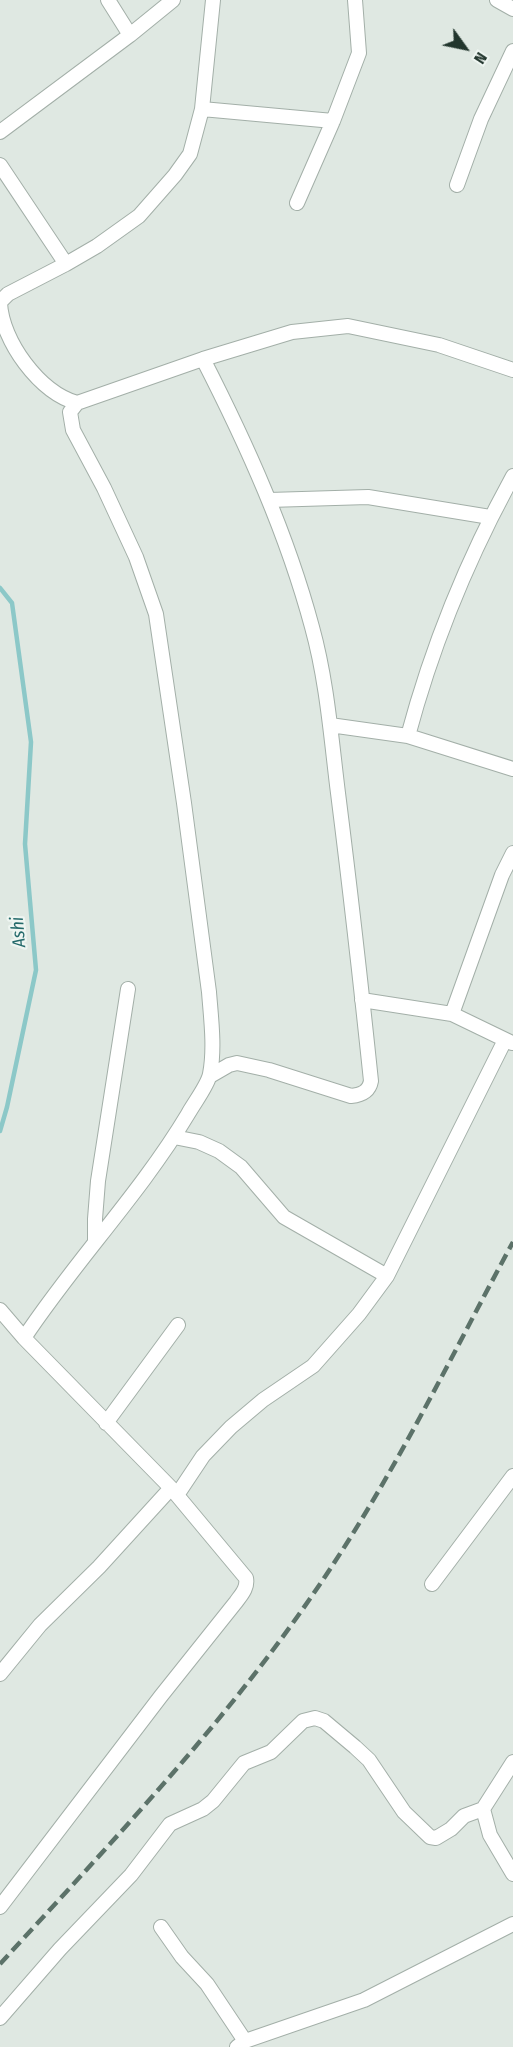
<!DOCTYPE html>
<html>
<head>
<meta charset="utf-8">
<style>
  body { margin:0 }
  #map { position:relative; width:513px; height:2047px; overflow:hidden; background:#dfe8e2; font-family:"Fira Sans Condensed",sans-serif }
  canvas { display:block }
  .north { position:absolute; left:435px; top:18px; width:60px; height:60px; -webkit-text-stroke:4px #eef5f1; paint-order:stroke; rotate:123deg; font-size:16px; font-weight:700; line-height:24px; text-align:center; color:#22362d }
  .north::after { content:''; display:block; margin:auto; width:21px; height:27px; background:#22362d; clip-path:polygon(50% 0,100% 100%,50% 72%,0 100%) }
</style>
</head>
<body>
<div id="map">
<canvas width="513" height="2047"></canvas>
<div class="north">N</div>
</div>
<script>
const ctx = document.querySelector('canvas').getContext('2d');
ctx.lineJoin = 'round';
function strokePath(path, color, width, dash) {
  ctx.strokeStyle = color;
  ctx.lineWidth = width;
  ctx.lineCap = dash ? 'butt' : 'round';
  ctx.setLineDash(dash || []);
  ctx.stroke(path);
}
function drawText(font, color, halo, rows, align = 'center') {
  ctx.font = font + ' "Fira Sans Condensed",sans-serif';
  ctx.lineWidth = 4.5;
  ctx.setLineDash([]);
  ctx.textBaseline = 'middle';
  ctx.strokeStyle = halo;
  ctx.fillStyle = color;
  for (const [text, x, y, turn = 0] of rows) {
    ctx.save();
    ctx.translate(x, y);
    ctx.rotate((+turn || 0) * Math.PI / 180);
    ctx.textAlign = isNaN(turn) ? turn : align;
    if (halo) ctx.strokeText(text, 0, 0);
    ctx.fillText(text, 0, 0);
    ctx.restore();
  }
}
const stream = new Path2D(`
  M0,588L12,603L31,742L25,844L36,970L7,1107L0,1131`);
const minor = new Path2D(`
  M108,0L130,35
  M497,0L513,9
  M202,109L333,121
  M0,132L130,35L173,0
  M0,165L66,264
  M457,185L481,119L513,51
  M297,203L333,121L359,53L355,0
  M0,302L8,294L66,264L97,246L139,216L175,175L190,154L202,109L213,0
  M0,303C2,341 39,392 77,403
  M203,359C247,445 287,534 312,627C327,681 331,737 338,793C350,888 361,985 371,1081C369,1092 361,1095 351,1096L269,1070L237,1063L229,1065L210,1076
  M269,500L368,497L490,517
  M330,725L408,736L513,769
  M408,736C432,646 468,558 513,476
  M362,1000L452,1014L512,1043
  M452,1014L502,875L513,853
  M174,1137L199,1142L219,1151L241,1167L284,1217L387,1276
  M95,1241V1219L98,1181L128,989
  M0,1310L24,1338L171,1488L246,1578C248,1588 241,1595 236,1602L161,1696L0,1907
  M24,1338C75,1261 140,1194 188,1114C194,1103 208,1085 210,1074C215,1048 211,1018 209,992L184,803L156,614L136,557L104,488L73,430L70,412L77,403L203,359L292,332L348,326L439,345L513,370
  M106,1423L178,1325
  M177,1495L203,1456L231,1427L263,1400L313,1366L359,1314L387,1276L505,1040
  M432,1584L513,1476
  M0,1674L40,1625L99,1567L171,1488
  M483,1809L490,1835L513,1874
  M161,1927L182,1957L207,1984L245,2041
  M0,2018L60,1949L131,1875L170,1824L203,1809L213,1801L244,1763L271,1752L303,1721L315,1718L324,1721L355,1747L369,1760L404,1812L430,1837L436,1838L451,1829L464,1816L483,1809L513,1762
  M237,2047L245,2041L364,2000L513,1924`);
const rail = new Path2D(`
  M0,1964C117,1836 239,1709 334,1563C401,1461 455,1349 513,1242`);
const waterNames = [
  ["Ashi",19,932,-95]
];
strokePath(stream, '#8cc8c8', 4.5);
strokePath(minor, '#a3afa8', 16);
strokePath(minor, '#fff', 14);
strokePath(rail, '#5c7269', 4.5, [12, 6]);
drawText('italic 18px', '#23696a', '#eef5f1', waterNames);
</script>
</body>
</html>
